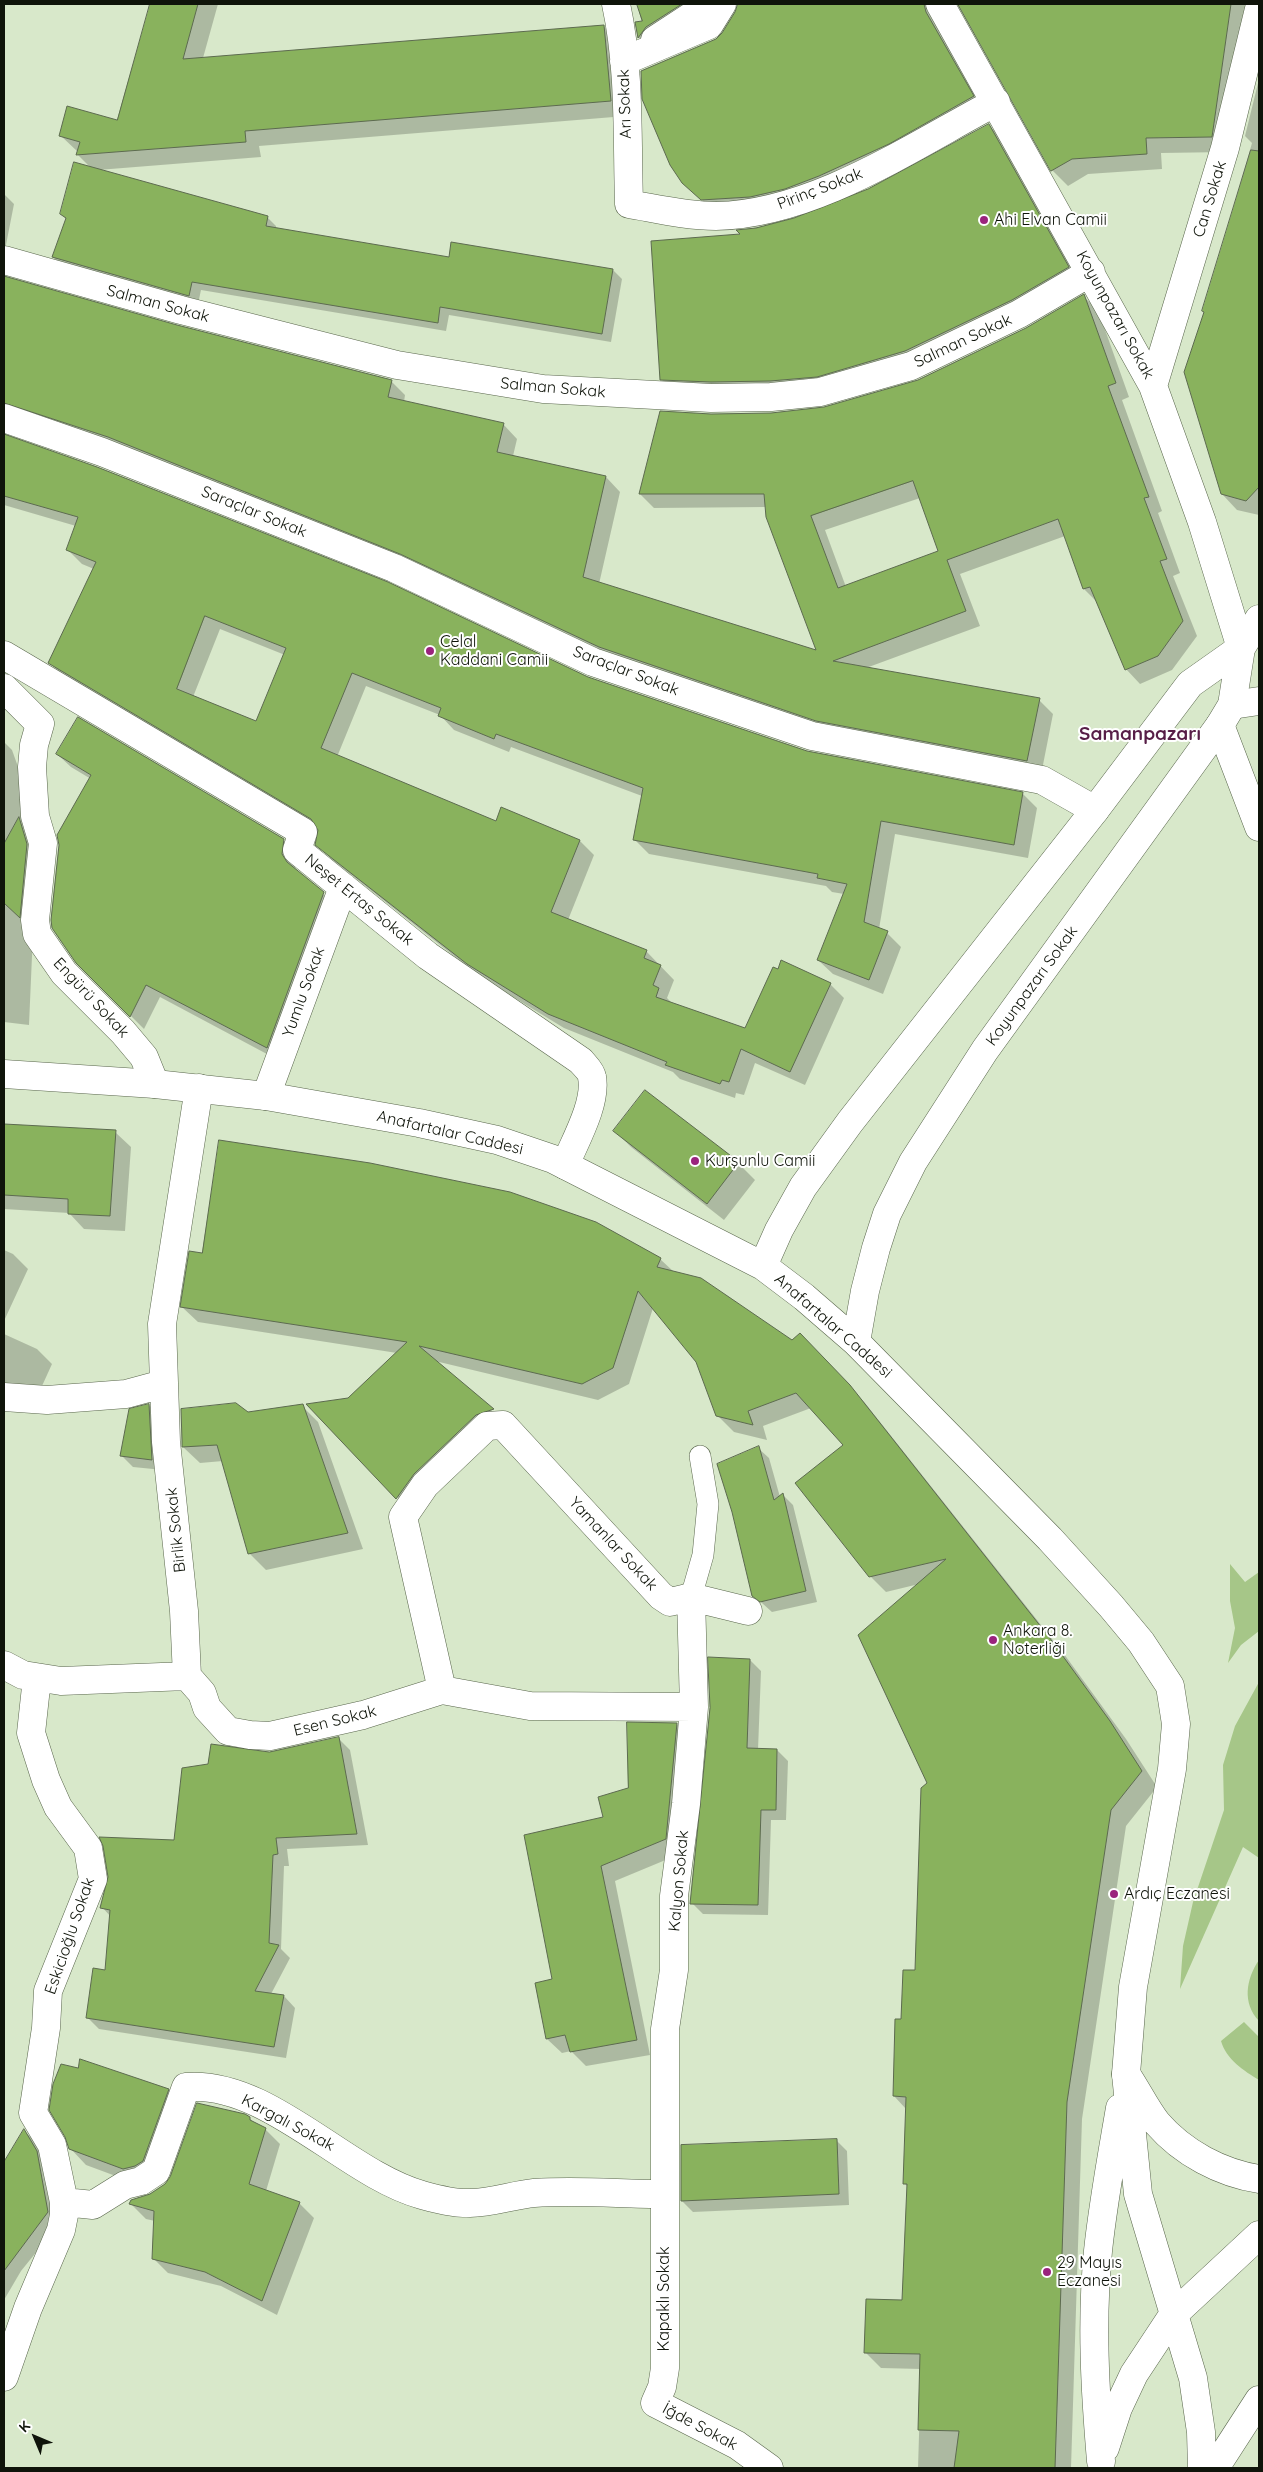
<!DOCTYPE html>
<html>
<head>
<meta charset="utf-8">
<style>
  body { margin:0 }
  #map { position:relative; width:1263px; height:2472px; overflow:hidden; background:#d8e8ca; font-family:Quicksand,sans-serif }
  canvas { display:block }
  .frame { position:absolute; inset:0; border:5px solid #0f140a; pointer-events:none }
  .north { position:absolute; left:10px; top:2412px; width:50px; height:50px; -webkit-text-stroke:4px #fff; paint-order:stroke; rotate:315deg; font-size:14px; font-weight:700; line-height:20px; text-align:center; color:#0f140a }
  .north::after { content:''; display:block; margin:auto; width:18px; height:22px; background:#0f140a; clip-path:polygon(50% 0,100% 100%,50% 72%,0 100%) }
</style>
</head>
<body>
<div id="map">
<canvas width="1263" height="2472"></canvas>
<div class="frame"></div>
<div class="north">K</div>
</div>
<script>
const ctx = document.querySelector('canvas').getContext('2d');
ctx.lineJoin = 'round';
function fill(path, color) {
  ctx.fillStyle = color;
  ctx.fill(path, 'evenodd');
}
function strokePath(path, color, width, dash) {
  ctx.strokeStyle = color;
  ctx.lineWidth = width;
  ctx.lineCap = dash ? 'butt' : 'round';
  ctx.setLineDash(dash || []);
  ctx.stroke(path);
}
function drawText(font, color, halo, rows, align = 'center') {
  ctx.font = font + ' Quicksand,sans-serif';
  ctx.lineWidth = 4;
  ctx.setLineDash([]);
  ctx.textBaseline = 'middle';
  ctx.strokeStyle = halo;
  ctx.fillStyle = color;
  for (const [text, x, y, turn = 0] of rows) {
    ctx.save();
    ctx.translate(x, y);
    ctx.rotate((+turn || 0) * Math.PI / 180);
    ctx.textAlign = isNaN(turn) ? turn : align;
    if (halo) ctx.strokeText(text, 0, 0);
    ctx.fillText(text, 0, 0);
    ctx.restore();
  }
}
const green = new Path2D(`
  M1230,1564L1245,1582L1259,1572V1631L1241,1645L1228,1663L1235,1628L1230,1601Z
  M1259,1682V1858L1243,1847L1180,1989L1183,1946L1193,1902L1224,1810L1223,1765L1235,1726Z
  M1259,1960V2021C1242,2003 1246,1979 1259,1960Z
  M1244,2022L1259,2037V2080C1244,2071 1226,2059 1221,2041Z`);
const shadow = new Path2D(`
  M151,4H218L203,58L603,26L619,41L626,116L259,146L261,157L98,170L267,217L276,226V229L450,259L613,270L622,279L611,342L449,315L446,331L201,290L198,304L62,266L53,257L67,220L61,214L91,168L78,155V152L60,135L118,121Z
  M637,4H736L718,6L654,53L639,38L637,23H642Z
  M739,4H955L988,112L904,159L718,215L683,182L716,40L723,34Z
  M957,4H1259L1227,152L1161,153L1162,169L1088,174L1068,186L1052,170Z
  M1259,79V515L1237,510L1222,494L1204,311L1252,143L1245,136Z
  M989,125L1005,142L1084,284L922,367L678,395L661,379L742,235L738,231L793,220L832,206L904,172Z
  M4,194L14,204L4,255Z
  M4,277L176,326L391,381L405,395L404,402L503,424L517,439L513,456L606,477L620,492L599,584L818,652L766,507L654,508L640,494L711,415L771,414L825,408L918,381L1026,329L1083,296L1098,310L1129,397L1122,400L1162,511L1158,513L1180,573L1173,576L1197,636L1172,670L1140,684L1126,669L1098,603L1084,589L1065,536L960,574L980,626L866,668L1039,700L1053,714L1041,775L831,735L614,661L4,427ZM920,498L939,552L846,587L825,530Z
  M4,436L96,468L588,678L807,752L1022,793L1037,808L1028,858L895,834L879,929L887,933L901,947L883,994L833,974L818,960L844,894L832,892L826,886L649,854L635,840L642,796L511,747L509,752L454,730L440,715L366,686L337,757L497,823L502,809L580,841L594,855L568,920L646,951L674,980L667,998L673,1004L746,1029L830,984L844,998L805,1085L755,1063L744,1095L736,1093L735,1098L680,1079L673,1072L564,1028L482,978L331,859L317,844L319,828L64,677L49,662L94,569L82,564L68,550L76,526L4,505ZM220,629L285,655L256,723L193,697Z
  M4,742L12,750L31,803L33,933L29,1025L4,1022Z
  M57,754L283,840L297,853L295,868L297,871L337,907L280,1061L160,997L144,1029L77,962L91,779L71,767Z
  M4,1125L115,1132L131,1147L125,1231L84,1229L69,1213L4,1209Z
  M615,1131L738,1163L755,1180L724,1220L631,1147Z
  M4,1250L13,1254L28,1269L4,1321Z
  M203,1254L660,1259L674,1272L792,1342L816,1350L865,1403L1064,1654L1126,1739L1157,1787L1126,1826L1082,2119L1071,2468H918L921,2369L881,2368L865,2352L904,2301L908,2187L904,2183L906,2109L894,2096L902,2020L916,1972L929,1784L919,1584L886,1592L870,1576L845,1445L811,1408L763,1426L767,1440L734,1432L718,1416L697,1361L653,1308L629,1384L598,1400L435,1361L508,1425L413,1513L308,1405L349,1399L397,1353L198,1322L182,1307Z
  M4,1334L37,1349L52,1364L37,1397L4,1401Z
  M149,1405L160,1416L163,1470L133,1467L122,1456Z
  M302,1406L318,1422L363,1549L266,1570L250,1554L223,1461L200,1463L183,1447L247,1413Z
  M758,1448L769,1458L780,1497L783,1495L793,1505L817,1602L772,1612L753,1595Z
  M750,1660L761,1671L758,1750H777L788,1761L786,1820H771L768,1915L703,1914L692,1903Z
  M677,1724L691,1738L680,1854L615,1881L650,2055L586,2066L571,2051L562,2053L547,2039L536,1984L553,1980L604,1818L629,1789Z
  M338,1738L350,1750L368,1845L287,1849L289,1866H284L281,1949L290,1958L271,1994L284,1996L295,2008L286,2058L99,2029L87,2017L107,1972L111,1917L102,1907L176,1842L270,1753Z
  M79,2069L168,2090L184,2106L140,2185L86,2165L70,2148Z
  M249,2118L256,2124L265,2129L280,2144L266,2191L299,2203L314,2218L277,2315L221,2286L168,2273L153,2258L155,2221L146,2219L131,2204L166,2185Z
  M24,2131L35,2141L48,2163L59,2224L21,2271L4,2300V2165Z
  M836,2140L847,2151L849,2205L693,2212L682,2201Z`);
const building = new Path2D(`
  M150,4H198L183,59L604,25L611,101L245,131L246,142L76,155L80,142L59,136L67,106L117,120Z
  M637,4H682L646,27L638,38L635,22L642,21Z
  M738,4H924L926,12L974,96L889,144L819,176L785,189L750,197L701,200L682,183L670,165L642,99L641,71L716,39L722,33L735,12Z
  M958,4H1231L1212,137L1146,138L1147,154L1072,159L1051,171Z
  M989,124L1069,267L1012,300L905,351L817,377L770,381L711,382L660,380L651,241L740,234L736,230L756,228L794,218L868,189Z
  M1251,150L1259,151V487L1246,501L1221,494L1184,372L1204,312L1202,311Z
  M74,162L268,216L266,226L449,257L451,242L613,269L602,334L440,307L438,323L192,282L189,296L52,257L66,218L60,214Z
  M4,276L177,325L392,380L388,397L504,423L497,452L606,476L583,577L816,650L766,517L764,494H639L660,411L711,414L771,413L824,407L918,380L1026,328L1084,294L1116,383L1108,386L1149,497L1144,498L1167,559L1160,561L1183,621L1158,656L1125,670L1090,587L1083,589L1058,519L947,560L966,611L833,661L1040,698L1027,761L816,721L599,647L400,554L108,437L4,403ZM913,481L938,551L838,588L811,516Z
  M4,434L97,467L388,582L588,677L807,751L1023,792L1014,845L881,821L864,922L888,931L869,980L817,960L847,884L817,878L818,874L633,840L643,788L496,734L494,739L438,716L441,708L352,673L321,748L496,821L501,807L580,840L551,912L647,950L644,958L661,965L653,985L659,988L656,997L745,1028L773,967L778,969L781,960L831,983L790,1072L741,1049L729,1082L722,1080L720,1084L665,1065L667,1062L548,1014L467,964L315,845L318,830L311,819L48,663L96,562L66,550L78,517L4,496ZM205,616L286,648L256,721L177,689Z
  M78,717L284,839L282,854L287,862L324,892L267,1048L146,985L130,1017L76,963L52,928L51,920L59,845L57,835L91,775L56,754Z
  M19,817L27,844L20,918L4,903V844Z
  M645,1090L739,1162L707,1204L613,1131Z
  M4,1124L116,1130L110,1216L68,1214V1199L4,1195Z
  M219,1140L370,1163L510,1192L596,1222L661,1258L657,1267L701,1278L792,1340L800,1333L850,1385L1049,1637L1110,1721L1142,1771L1111,1810L1067,2102L1055,2468H954L959,2431L918,2430L920,2354L864,2353L866,2299L902,2300L907,2184H903L906,2097L893,2096L895,2019H901L903,1970H915L921,1788L927,1783L858,1635L946,1559L869,1577L795,1483L843,1445L796,1393L748,1411L753,1425L716,1416L696,1362L638,1291L613,1368L582,1384L419,1346L494,1409L476,1415L414,1474L396,1499L306,1404L348,1398L407,1342L180,1307L189,1251L202,1253Z
  M236,1403L248,1412L303,1404L348,1533L248,1554L217,1445L182,1447V1441L181,1409Z
  M149,1404L152,1460L120,1456L129,1409Z
  M759,1446L774,1500L783,1493L806,1591L760,1602L752,1596L732,1512L717,1464Z
  M708,1657L750,1659L747,1748L777,1749L776,1810H761L758,1905L690,1904L710,1708Z
  M627,1722L677,1723L666,1839L601,1866L637,2040L570,2052L565,2035L546,2039L535,1983L552,1979L524,1835L603,1817L598,1797L628,1788Z
  M339,1737L357,1834L276,1838L278,1854L273,1855L269,1943L279,1945L255,1991L284,1995L274,2047L86,2018L93,1968L105,1970L110,1910L100,1908L108,1877L103,1846L99,1837L174,1840L182,1768L208,1764L211,1744L269,1752Z
  M80,2059L169,2089L143,2161L135,2166L123,2169L69,2149L65,2137L49,2110L53,2084L61,2064L78,2068Z
  M197,2103L245,2114L250,2117V2120L266,2128L249,2184L300,2202L262,2301L205,2272L152,2259L154,2211L129,2204L131,2200L150,2194L165,2184L170,2177Z
  M24,2129L37,2151L48,2212L4,2271V2162Z
  M837,2139L839,2194L681,2201V2145Z`);
const service = new Path2D(`
  M691,1597L703,1555L708,1504L700,1456`);
const pedestrian = new Path2D(`
  M655,40L710,4
  M4,418L102,452L394,568L593,662L812,736L1042,780L1095,810
  M4,688L40,724L34,745L32,767L35,816L43,843L35,920L37,934L64,973L123,1032L144,1057L155,1084`);
const minor = new Path2D(`
  M616,4C630,68 627,138 629,204C658,209 687,216 716,216C814,214 911,147 996,102
  M940,4L1153,386L1202,522L1241,648
  M624,61L709,25L722,4
  M4,260L181,310L397,365L543,389L711,398L771,397L820,392L911,366L1019,314L1091,272
  M1153,386L1225,148L1259,9
  M4,655L303,832L297,850L428,956L581,1061C584,1065 591,1071 592,1077C597,1103 575,1141 565,1165
  M1232,705L1259,701
  M1220,725L1259,827
  M266,1096L343,887
  M4,1397L47,1400L126,1394L163,1384
  M691,1597L694,1707L686,1804L674,1896V1970L665,2029V2368L662,2387L655,2403L737,2445L769,2468
  M4,1665L23,1675L61,1681L187,1676L202,1693L207,1708L228,1731L250,1735L270,1736L363,1715L442,1690L530,1706L694,1707
  M187,1676L184,1611L166,1442L162,1324L199,1088
  M442,1690L403,1517L425,1485L487,1426L503,1425L661,1596L670,1602L691,1597L748,1611
  M64,2202L93,2205L125,2185L141,2181L156,2171L186,2087C268,2080 346,2174 422,2195C437,2199 455,2204 470,2203C492,2203 513,2195 534,2193C577,2190 621,2194 664,2194
  M4,2377L28,2308L61,2230L64,2215V2202L52,2145L33,2113L46,2028L48,1991L93,1879L88,1848L58,1807L46,1780L31,1733L37,1678`);
const secondary = new Path2D(`
  M4,1074L155,1084L266,1096L419,1123L497,1140L553,1159L763,1266L804,1297L856,1342L1050,1539L1111,1606L1141,1642L1170,1686L1176,1724L1172,1769L1133,1987L1126,2074
  M763,1266L779,1230L803,1187L850,1122L1095,810L1190,684L1241,648
  M856,1342L865,1291L876,1248L887,1214L913,1162L985,1050L1220,725L1232,705L1241,648L1259,619`);
const primary = new Path2D(`
  M1126,2074L1138,2194L1193,2378L1201,2432L1202,2468
  M1128,2077C1138,2092 1146,2109 1157,2123C1183,2153 1221,2173 1259,2179
  M1105,2448L1118,2408L1134,2374L1173,2315L1259,2235
  M1101,2461C1095,2391 1091,2321 1098,2251C1103,2203 1112,2155 1120,2108
  M1215,2468L1259,2400`);
const markers = [
  [984,220,5,"#9a237d"],
  [430,651,5,"#9a237d"],
  [695,1161,5,"#9a237d"],
  [993,1640,5,"#9a237d"],
  [1114,1894,5,"#9a237d"],
  [1047,2272,5,"#9a237d"]
];
const streetNames = [
  ["Arı Sokak",625,104,-92],
  ["Pirinç Sokak",820,189,-21],
  ["Can Sokak",1210,199,-73],
  ["Salman Sokak",158,304,15],
  ["Koyunpazarı Sokak",1115,315,61],
  ["Salman Sokak",963,341,-25],
  ["Salman Sokak",553,388,5],
  ["Saraçlar Sokak",254,512,22],
  ["Saraçlar Sokak",626,671,21],
  ["Neşet Ertaş Sokak",359,900,39],
  ["Koyunpazarı Sokak",1032,986,-54],
  ["Yumlu Sokak",304,992,-70],
  ["Engürü Sokak",91,998,47],
  ["Anafartalar Caddesi",450,1133,13],
  ["Anafartalar Caddesi",833,1326,41],
  ["Birlik Sokak",176,1530,-96],
  ["Yamanlar Sokak",613,1544,47],
  ["Esen Sokak",335,1721,-14],
  ["Kalyon Sokak",679,1881,-85],
  ["Eskicioğlu Sokak",70,1936,-71],
  ["Kargalı Sokak",288,2123,28],
  ["Kapaklı Sokak",664,2299,-90],
  ["İğde Sokak",700,2427,28]
];
const poiNames = [
  ["Ahi Elvan Camii",994,220],
  ["Celal",440,642],
  ["Kaddani Camii",440,660],
  ["Kurşunlu Camii",705,1161],
  ["Ankara 8.",1003,1631],
  ["Noterliği",1003,1649],
  ["Ardıç Eczanesi",1124,1894],
  ["29 Mayıs",1057,2263],
  ["Eczanesi",1057,2281]
];
const quarterNames = [
  ["Samanpazarı",1140,734]
];
fill(green, '#a6c688');
fill(shadow, '#0003');
fill(building, '#89b25d');
strokePath(building, '#5c6a4f', 1);
strokePath(service, '#59664c', 22);
strokePath(pedestrian, '#59664c', 29);
strokePath(minor, '#59664c', 29);
strokePath(secondary, '#59664c', 29);
strokePath(primary, '#59664c', 29);
strokePath(service, '#fff', 21);
strokePath(pedestrian, '#fff', 28);
strokePath(minor, '#fff', 28);
strokePath(secondary, '#fff', 28);
strokePath(primary, '#fff', 28);
for (const [x, y, r, color] of markers) {
  const dot = new Path2D();
  dot.arc(x, y, r, 0, 2 * Math.PI);
  ctx.fillStyle = color;
  ctx.fill(dot);
  strokePath(dot, '#fff', 2);
}
drawText('16px', '#0f140a', '#fff', streetNames);
drawText('16px', '#0f140a', '#fff', poiNames, 'left');
drawText('bold 19px', '#571e47', '#fff', quarterNames);
</script>
</body>
</html>
